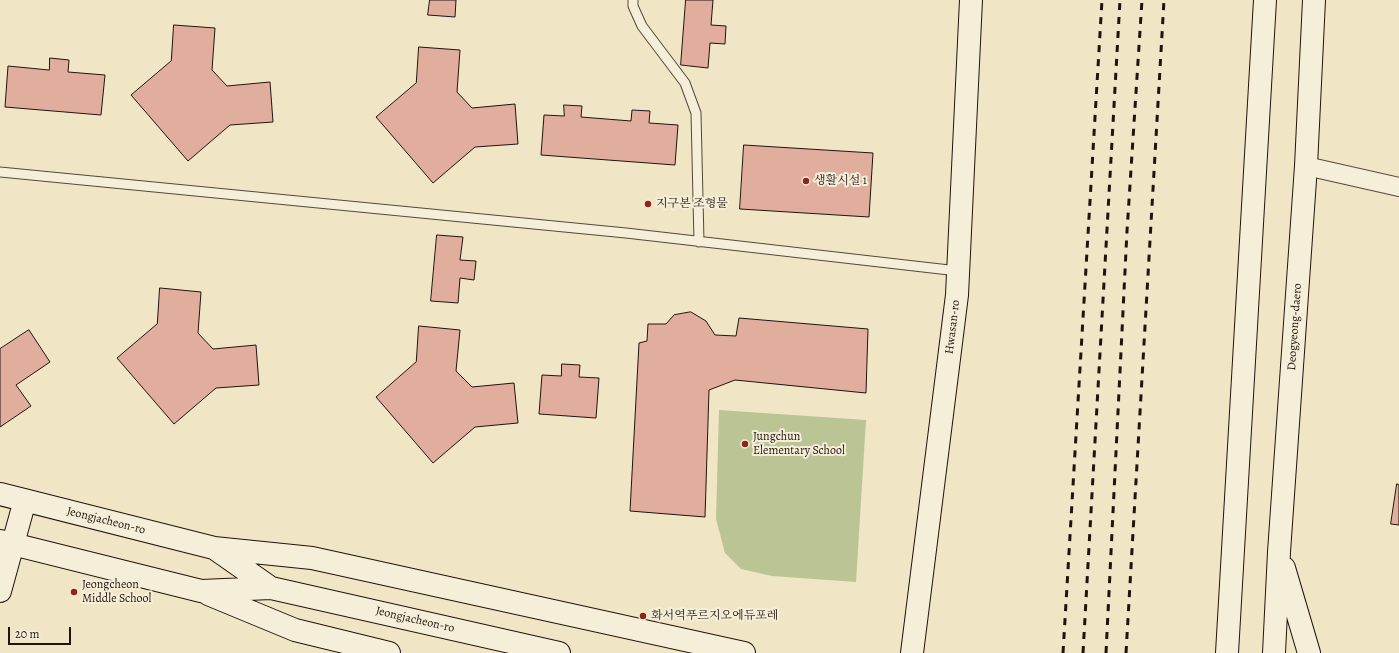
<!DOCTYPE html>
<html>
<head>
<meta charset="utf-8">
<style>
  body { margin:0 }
  #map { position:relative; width:1399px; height:653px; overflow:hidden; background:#f0e5c5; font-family:Alegreya,serif }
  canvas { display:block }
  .scale { position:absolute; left:8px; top:627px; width:63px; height:18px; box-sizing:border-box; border:2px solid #22130c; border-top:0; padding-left:5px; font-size:12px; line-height:14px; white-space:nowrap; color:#22130c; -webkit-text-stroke:3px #f5eed9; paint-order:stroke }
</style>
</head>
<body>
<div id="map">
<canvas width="1399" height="653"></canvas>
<div class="scale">20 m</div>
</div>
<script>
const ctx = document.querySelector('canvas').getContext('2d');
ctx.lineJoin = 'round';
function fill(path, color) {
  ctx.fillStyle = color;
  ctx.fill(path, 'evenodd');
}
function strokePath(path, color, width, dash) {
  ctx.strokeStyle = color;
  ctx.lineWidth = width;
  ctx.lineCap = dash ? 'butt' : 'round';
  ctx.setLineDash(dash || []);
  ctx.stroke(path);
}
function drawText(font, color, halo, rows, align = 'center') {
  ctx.font = font + ' Alegreya,"Noto Serif KR",serif';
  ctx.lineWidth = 4;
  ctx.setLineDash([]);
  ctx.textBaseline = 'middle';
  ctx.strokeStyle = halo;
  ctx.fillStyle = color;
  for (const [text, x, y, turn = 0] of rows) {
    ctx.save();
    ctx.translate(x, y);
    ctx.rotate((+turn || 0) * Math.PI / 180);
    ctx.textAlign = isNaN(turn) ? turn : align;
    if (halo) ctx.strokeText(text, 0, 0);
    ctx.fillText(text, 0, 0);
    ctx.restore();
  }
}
const green = new Path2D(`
  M719,410L866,420L856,582L772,576L741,569L725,553L716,519Z`);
const building = new Path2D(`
  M430,0H456L455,17L428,15Z
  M686,0H713L711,25L726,26L725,44L710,43L708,68L681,65Z
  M174,25L215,28L212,70L227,86L270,82L273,122L230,125L188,161L131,95L171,61Z
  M419,47L460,50L457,92L472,108L515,104L518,144L475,147L433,183L376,117L416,83Z
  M50,58L69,60L68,72L105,75L101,115L5,107L8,66L49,70Z
  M564,105L582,106L581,117L631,121L632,110L650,111L649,123L678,125L675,165L541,155L544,115L564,116Z
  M744,145L873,153L869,217L740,209Z
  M437,235L463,237L460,260L476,261L474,280L460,278L458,303L431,301Z
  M160,288L201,292L198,333L213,349L256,345L259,385L216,388L174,424L117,358L157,324Z
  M691,312L706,321L715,335L736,336L739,318L868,329L866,393L735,380L709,390L705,517L630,511L639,343L647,341L648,324H666L674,315Z
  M419,326L460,330L456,371L472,387L514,383L518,423L475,427L433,463L376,397L416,362Z
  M29,330L50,362L16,385L31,406L0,427V349Z
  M562,364L580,365L579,377L599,378L596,418L539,414L542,375L561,376Z
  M1397,484L1399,485V525L1391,524Z`);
const lane = new Path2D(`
  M633,0V6L642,26L685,83L696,113L699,242
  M0,172L626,233L958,271`);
const street = new Path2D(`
  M1306,166L1399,187`);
const secondary = new Path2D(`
  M0,494L214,548L271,588
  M0,541L201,591L271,588L559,653
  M214,548L312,558L744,653
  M1284,568L1309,653
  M0,591L25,500
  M208,594L295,630L389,653
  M912,653L957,295L971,0
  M1227,653L1265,0
  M1274,653L1279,552L1306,166L1314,0`);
const rail = new Path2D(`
  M1063,653L1102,0
  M1083,653L1120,0
  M1106,653L1127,231L1142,0
  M1126,653L1164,0`);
const markers = [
  [806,181,4,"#8f2418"],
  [648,204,4,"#8f2418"],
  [745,444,4,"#8f2418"],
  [74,592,4,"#8f2418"],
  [643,616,4,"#8f2418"]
];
const poiNames = [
  ["생활시설 1",814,181],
  ["지구본 조형물",656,204],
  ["Jungchun",753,437],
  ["Elementary School",753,451],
  ["Jeongcheon",82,585],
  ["Middle School",82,599],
  ["화서역푸르지오에듀포레",651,616]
];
const streetNames = [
  ["Hwasan-ro",953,327,-83],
  ["Deogyeong-daero",1295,327,-86],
  ["Jeongjacheon-ro",106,521,14],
  ["Jeongjacheon-ro",415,620,13]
];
fill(green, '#bbc494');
fill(building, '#e1ad9d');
strokePath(building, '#22130c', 1);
strokePath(lane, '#56483a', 11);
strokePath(street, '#56483a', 20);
strokePath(secondary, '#22130c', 24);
strokePath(lane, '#f5eed9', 9);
strokePath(street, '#f5eed9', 18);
strokePath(secondary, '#f5eed9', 22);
strokePath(rail, '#22130c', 3, [7, 7]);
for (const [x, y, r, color] of markers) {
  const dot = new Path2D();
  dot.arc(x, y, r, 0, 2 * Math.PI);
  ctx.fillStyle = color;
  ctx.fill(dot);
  strokePath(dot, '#f5eed9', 1.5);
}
drawText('12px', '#22130c', '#f5eed9', poiNames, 'left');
drawText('12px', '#22130c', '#f5eed9', streetNames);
</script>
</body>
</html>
